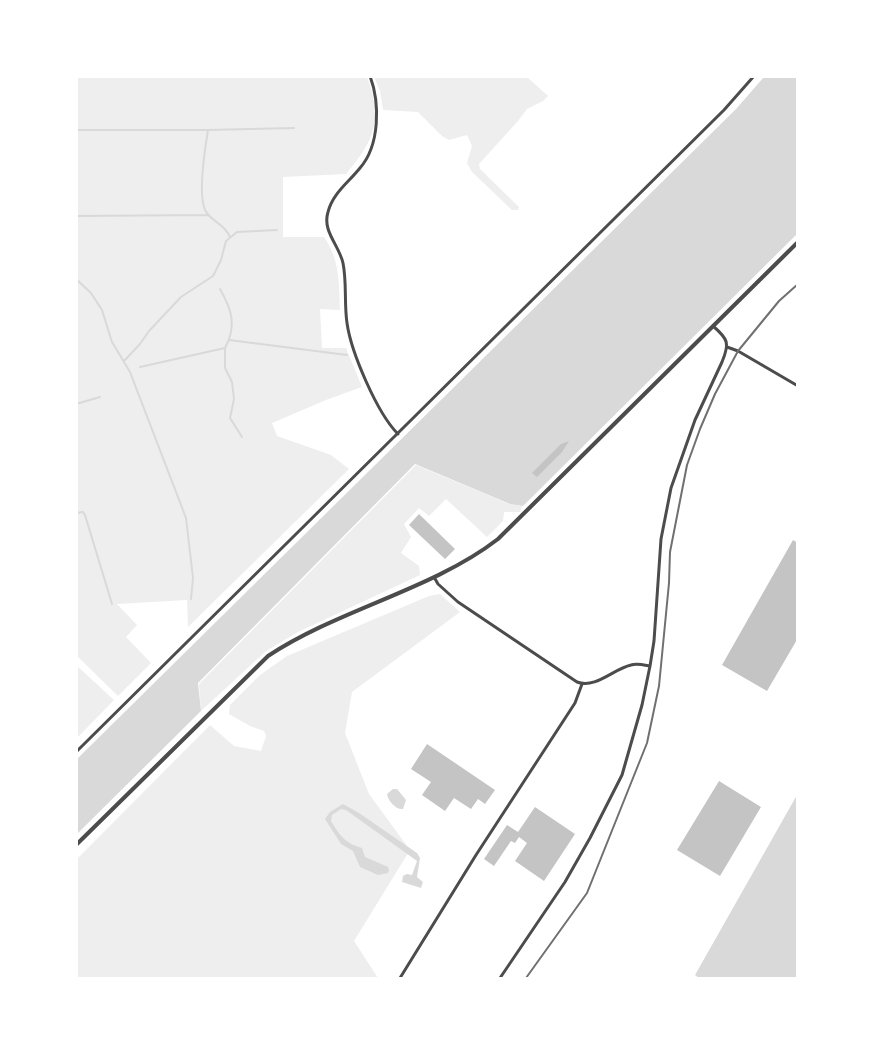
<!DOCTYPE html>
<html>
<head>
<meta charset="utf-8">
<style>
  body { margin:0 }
  #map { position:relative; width:874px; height:1055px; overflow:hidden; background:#fff; font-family:Overpass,sans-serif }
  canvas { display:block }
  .frame { position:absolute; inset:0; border:78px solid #fff; pointer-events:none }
</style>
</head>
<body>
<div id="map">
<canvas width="874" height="1055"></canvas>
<div class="frame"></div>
</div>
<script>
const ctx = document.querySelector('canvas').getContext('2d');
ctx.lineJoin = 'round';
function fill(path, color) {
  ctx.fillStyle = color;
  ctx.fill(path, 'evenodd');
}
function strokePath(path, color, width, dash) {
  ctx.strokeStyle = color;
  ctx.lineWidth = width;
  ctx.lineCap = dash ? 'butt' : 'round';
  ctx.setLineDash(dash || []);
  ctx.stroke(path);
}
const green = new Path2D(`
  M76,77H367C383,119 375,140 346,174L283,177V237H324C340,260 339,283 340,310L320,309L322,348H346L362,387L326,400L272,423L277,436L331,455L349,469L188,627L187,600L117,604L137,625L126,637L151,663L118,696L77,656Z
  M527,77L548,96L543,101L527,109L518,121L479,164L480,169L519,207L518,210H512L472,172L467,163L472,146L467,135L449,140L442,136L418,112L383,110L380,91L374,77Z
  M416,465L509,504L522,506L520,512H504L503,521L487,537L446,499L429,516L419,508L404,524L411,537L401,553L419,566L420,575L298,632L266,651L201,711L199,684Z
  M440,594L460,612L352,692L345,733L369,794L410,850L354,941L378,978H77V859L210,725L234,746L261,751L266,736L264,731L250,726L229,714L230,705L260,675L287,656L429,596Z
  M76,665L114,700L77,738H76Z`);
const water = new Path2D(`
  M764,77H797V234L523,506L510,504L415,464L198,683L201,711L77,834V759L736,109Z
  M393,789H397L406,800L403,809C396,810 388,801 387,794Z
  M797,795V978H699L695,975Z
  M343,804L359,813L417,853L420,858L417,877L423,882L421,888L402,882L403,876L407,874L412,875L417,861L346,810L341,809L332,815L331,821C340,836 345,843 362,848L365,857L388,867L389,870L388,873L378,875L360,867L353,851L341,844L325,819L330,812Z`);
const stream = new Path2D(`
  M76,130H208
  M76,216L209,215
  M230,237C224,223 211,222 205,210C198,194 205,148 208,130L294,128
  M76,279L91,293L102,310L112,342L130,372L186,518L193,578L191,599
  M229,340L347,355
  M225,348V368L232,382L234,399L230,418L242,437
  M124,361L140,344L149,331L181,297L213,276L221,260L226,241L237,232L277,230
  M140,367L225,348C237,326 232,310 220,289
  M76,404L100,397
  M76,513L83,512L85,515L112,604`);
const building = new Path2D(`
  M569,441L562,452L537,477L532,473L561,444Z
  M419,514L455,549L445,559L409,525Z
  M793,540L798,543V638L767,691L722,665Z
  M427,744L495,790L485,804L478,799L471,809L454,798L445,811L422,795L431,782L411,769Z
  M719,781L761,807L720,876L677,850Z
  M535,807L575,834L544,881L515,861L527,843L519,837L515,843L511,841L494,866L484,859L507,825L518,832Z`);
const path = new Path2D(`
  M76,679V681`);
const minor = new Path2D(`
  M370,76C380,103 380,145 360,168C348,183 333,193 328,212C322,231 339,245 343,263C347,283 344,303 347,323C351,352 377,413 398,434
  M727,347L738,351L798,386
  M434,577L438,584L458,602L577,682C596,689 613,669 631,665C637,663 644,665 650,666
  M76,752L724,110L754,76
  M400,978L476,855L575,703L582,684
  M500,978L565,882L590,838L622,775L642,705L650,666L654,641L661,539L671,488L695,420L722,362C730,343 728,339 713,326`);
const tertiary = new Path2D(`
  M76,845L268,656C339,609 432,590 498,539L798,242`);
const rail = new Path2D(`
  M526,978L587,893L647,743L659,686L669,583L670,552L687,465L700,429L715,394L738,351L779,301L798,284`);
fill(green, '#eee');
fill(water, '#d9d9d9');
strokePath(stream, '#d9d9d9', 2);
fill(building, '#c4c4c4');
strokePath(path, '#111', 1.5);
strokePath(minor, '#4c4c4c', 3);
strokePath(tertiary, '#4c4c4c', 4);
strokePath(rail, '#707070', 2);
</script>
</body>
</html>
